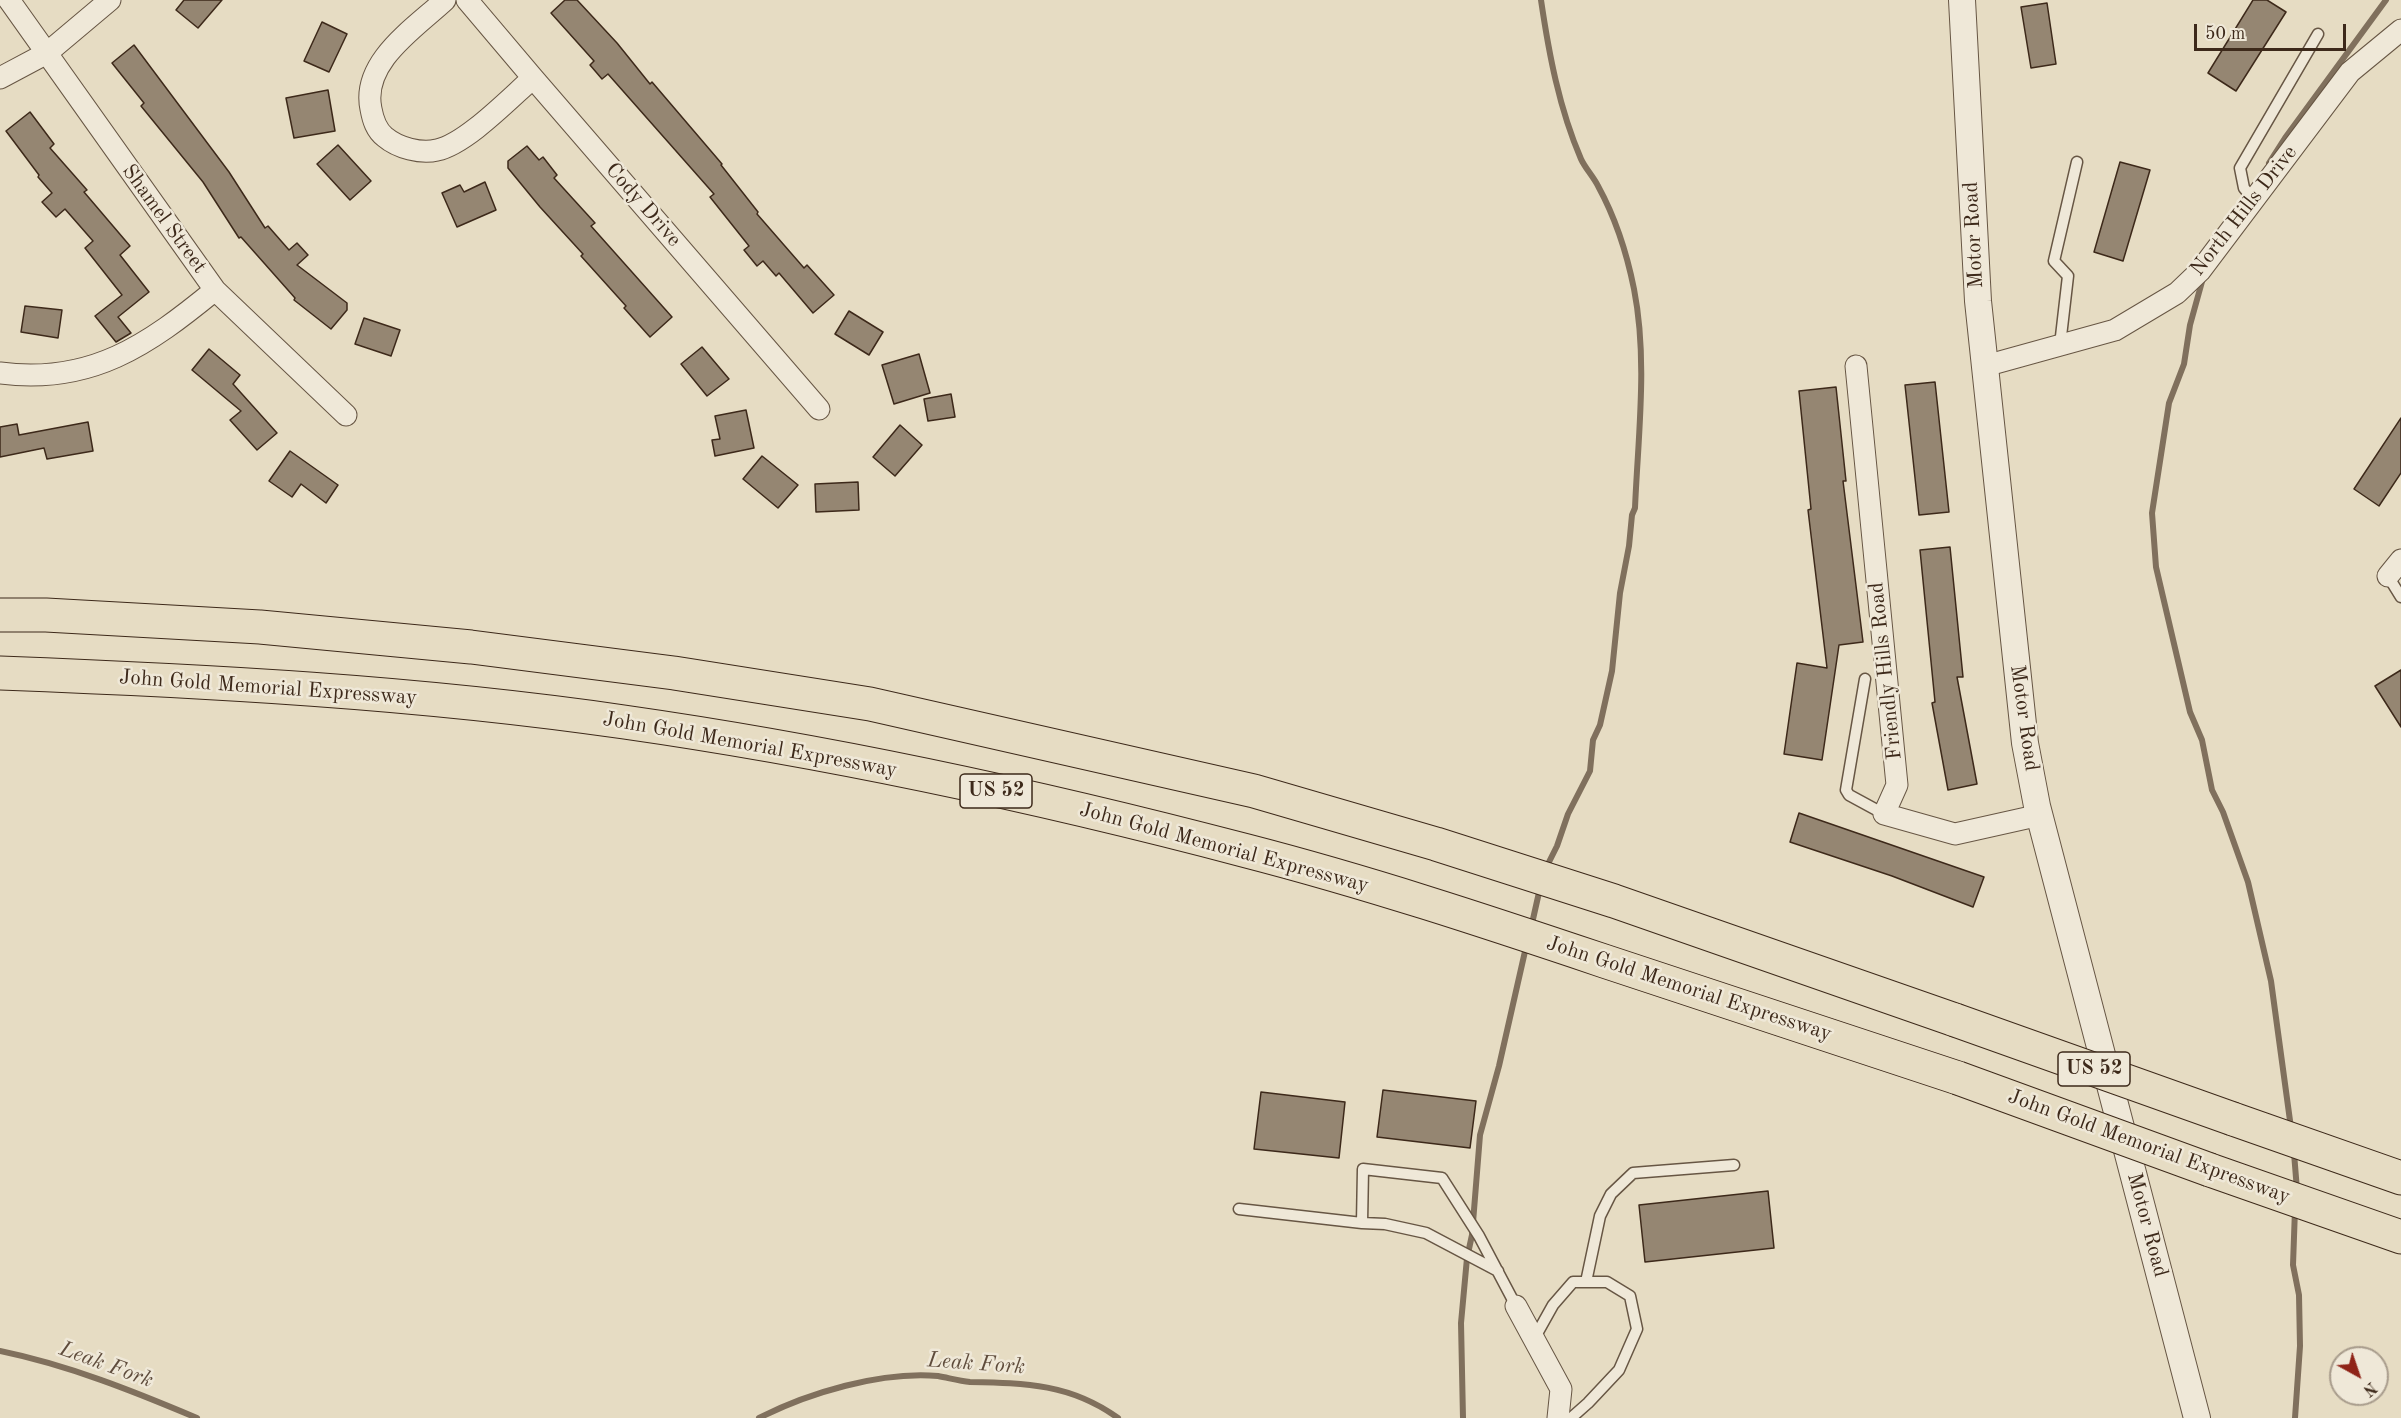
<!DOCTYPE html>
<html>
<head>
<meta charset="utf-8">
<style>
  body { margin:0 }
  #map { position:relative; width:2401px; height:1418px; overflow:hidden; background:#e6dcc3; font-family:"Old Standard TT",serif }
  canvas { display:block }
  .north { position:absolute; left:2329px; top:1346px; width:60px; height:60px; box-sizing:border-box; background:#efe8d8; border:2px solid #a89c8c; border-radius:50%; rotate:140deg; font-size:16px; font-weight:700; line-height:24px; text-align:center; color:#3d291a }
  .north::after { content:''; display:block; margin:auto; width:21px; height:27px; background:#8f2418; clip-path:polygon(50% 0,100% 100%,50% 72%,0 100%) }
  .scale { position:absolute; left:2194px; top:24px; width:152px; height:27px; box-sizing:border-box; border:3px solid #3d291a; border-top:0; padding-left:8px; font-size:18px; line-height:21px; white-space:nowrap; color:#3d291a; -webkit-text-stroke:4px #efe8d8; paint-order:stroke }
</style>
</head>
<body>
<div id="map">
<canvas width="2401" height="1418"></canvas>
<div class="north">N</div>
<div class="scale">50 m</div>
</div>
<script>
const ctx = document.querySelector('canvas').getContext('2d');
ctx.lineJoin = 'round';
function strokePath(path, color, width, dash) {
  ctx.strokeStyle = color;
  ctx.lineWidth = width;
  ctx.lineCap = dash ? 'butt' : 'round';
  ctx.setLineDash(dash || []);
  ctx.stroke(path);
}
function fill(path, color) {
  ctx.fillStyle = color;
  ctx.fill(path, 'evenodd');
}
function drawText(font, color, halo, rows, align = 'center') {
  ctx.font = font + ' "Old Standard TT",serif';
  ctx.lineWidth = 5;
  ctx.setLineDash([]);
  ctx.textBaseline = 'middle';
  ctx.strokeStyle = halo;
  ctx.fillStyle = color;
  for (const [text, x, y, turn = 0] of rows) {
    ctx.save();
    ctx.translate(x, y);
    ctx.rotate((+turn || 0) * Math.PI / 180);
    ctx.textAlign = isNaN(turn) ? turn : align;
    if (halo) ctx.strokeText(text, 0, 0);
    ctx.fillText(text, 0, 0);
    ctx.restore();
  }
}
const stream = new Path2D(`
  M1541,0C1549,54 1559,108 1581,159C1585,168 1593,176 1598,186C1615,217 1627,254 1634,289C1648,360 1638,436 1635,508L1632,515L1629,546L1620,593L1612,671L1600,725L1593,740L1590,771L1568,814L1557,846L1545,870
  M2269,163L2285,138L2386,0
  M2203,278L2190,325L2184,364L2169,403L2152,513L2156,567L2190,712L2202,740L2212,790L2223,812L2248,882L2271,981L2291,1128
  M1531,928L1540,888
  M2294,1153L2297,1190
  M2295,1209L2293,1265L2299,1295L2300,1346L2295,1418
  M0,1351C68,1365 133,1391 197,1418
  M759,1418C808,1393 881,1371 938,1376C949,1378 959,1381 970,1382C1026,1383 1071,1384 1118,1418
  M1463,1418L1461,1323L1467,1258L1472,1235L1480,1135L1499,1066L1526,947`);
const building = new Path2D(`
  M184,0H222L198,28L176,10Z
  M565,0H577L617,43L650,84L652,82L722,164L721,165L758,212L757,214L804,268L807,265L834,295L813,313L779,273L776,276L763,261L757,266L744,250L749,246L710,197L714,194L608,74L602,79L590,65L594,61L551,13Z
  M2253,0H2267L2286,12L2236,91L2208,73Z
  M2047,3L2056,64L2031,68L2021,7Z
  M322,22L347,34L329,72L304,61Z
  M134,45L229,172L265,228L268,226L289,250L297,243L308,255L297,265L347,303V310L331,329L294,300L295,298L241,237L239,238L203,182L141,106L144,103L112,63Z
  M328,90L335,131L294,138L286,98Z
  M30,112L54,144L50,148L87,190L84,192L130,246L120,255L149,292L118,317L131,333L116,342L95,316L122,295L85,248L93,241L65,209L56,217L42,202L52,193L38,177L39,175L6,131Z
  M338,145L371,181L350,200L317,164Z
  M527,146L539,160L543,157L557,175L554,178L595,223L591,226L672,317L650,337L624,308L626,306L581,256L583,254L540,207L508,168V161Z
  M2120,162L2150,170L2123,261L2094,252Z
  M485,182L496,210L457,227L442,193L460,185L464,192Z
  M25,306L62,310L58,338L21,332Z
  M849,311L883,332L869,355L835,334Z
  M364,318L400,330L391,356L355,344Z
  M702,347L729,379L707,396L681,364Z
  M209,349L240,375L233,384L277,433L257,450L230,420L241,411L192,370Z
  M919,354L930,393L894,404L882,365Z
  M1935,382L1949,512L1919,515L1905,385Z
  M1836,387L1846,481H1843L1863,642L1839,645L1822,760L1784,754L1797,663L1827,668L1808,510L1811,509L1799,391Z
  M951,394L955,417L928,421L924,399Z
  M746,410L754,448L715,456L712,440L720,439L715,416Z
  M2401,418V473L2379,506L2354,489Z
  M88,422L93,451L47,459L44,448L0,457V427L17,424L19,435Z
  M900,425L922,445L895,476L873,457Z
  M290,451L338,485L326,503L301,484L292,497L269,481Z
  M762,456L798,485L778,508L743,479Z
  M858,482L859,510L816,512L815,484Z
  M1950,547L1963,677H1957L1977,784L1948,790L1932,703L1935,702L1920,550Z
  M2401,670V727L2375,686Z
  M1799,813L1984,877L1973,907L1892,876L1790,842Z
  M1383,1090L1476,1101L1470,1148L1377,1137Z
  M1261,1092L1345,1102L1339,1158L1254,1149Z
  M1768,1191L1774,1248L1645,1262L1639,1205Z`);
const service = new Path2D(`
  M2254,200L2244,188L2240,168L2318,34
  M2060,345L2068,276L2054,261L2077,162
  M2388,576L2401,597
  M1865,679L1846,790L1849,795L1884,814
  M1239,1209L1362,1223
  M1498,1271L1426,1233L1385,1224L1362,1223L1363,1169L1442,1178L1479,1236L1516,1306
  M1586,1282L1600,1216L1611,1194L1633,1173L1734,1165
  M1534,1339L1553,1305L1573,1282H1607L1630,1296L1637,1329L1619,1370L1588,1403L1571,1418`);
const minor = new Path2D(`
  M9,0L215,290L346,415
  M445,0C415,28 361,62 371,109C373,120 376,130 385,137C398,148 421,154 437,150C466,144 510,98 533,78
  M467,0L533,78L819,409
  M0,78L47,53L110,0
  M1856,366L1897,785L1884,814L1955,834L2040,815
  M1985,366L2115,330L2177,293L2200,271L2350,72L2401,30
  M0,373C91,385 148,345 215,290
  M2388,576L2401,560
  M1516,1306L1561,1389L1558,1418`);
const tertiary = new Path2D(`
  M1962,0L1978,301L2025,743L2037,806L2197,1418`);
const motorway = new Path2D(`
  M0,615H46L260,627L471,647L674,673L870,704L1254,791L1436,844L1614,901L1955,1020
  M0,673C208,681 417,692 624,722C834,752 1042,797 1247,851C1367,882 1485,921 1604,961C1722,1000 1840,1039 1958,1078
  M2233,1119L2401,1178
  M2210,1170L2401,1237`);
const motorwayBridge = new Path2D(`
  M1955,1020L2233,1119
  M1958,1078L2210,1170`);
const shields = [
  [996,791,72],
  [2094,1069,72]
];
const shieldNames = [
  ["US 52",996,791],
  ["US 52",2094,1069]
];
const streetNames = [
  ["Cody Drive",643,205,49],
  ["North Hills Drive",2244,211,-52],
  ["Shamel Street",164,219,54],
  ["Motor Road",1974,235,-93],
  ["Friendly Hills Road",1886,671,-96],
  ["John Gold Memorial Expressway",268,688,4],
  ["Motor Road",2024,718,82],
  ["John Gold Memorial Expressway",750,745,10],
  ["John Gold Memorial Expressway",1224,848,15],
  ["John Gold Memorial Expressway",1689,989,18],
  ["John Gold Memorial Expressway",2149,1147,20],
  ["Motor Road",2147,1225,75]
];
const waterNames = [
  ["Leak Fork",976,1364,4],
  ["Leak Fork",106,1365,20]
];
strokePath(stream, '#80705d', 6);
fill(building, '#958672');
strokePath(building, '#3d291a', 1.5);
strokePath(service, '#675644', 13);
strokePath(minor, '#675644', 23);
strokePath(tertiary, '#675644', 28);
strokePath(motorway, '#3d291a', 35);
strokePath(service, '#efe8d8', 10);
strokePath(minor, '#efe8d8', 21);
strokePath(tertiary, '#efe8d8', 26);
strokePath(motorway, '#e6dcc3', 33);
strokePath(motorwayBridge, '#3d291a', 35, []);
strokePath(motorwayBridge, '#e6dcc3', 33);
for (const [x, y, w] of shields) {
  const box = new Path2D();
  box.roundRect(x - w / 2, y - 17, w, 34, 4.5);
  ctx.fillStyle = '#efe8d8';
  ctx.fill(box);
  strokePath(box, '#3d291a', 1.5);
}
drawText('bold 20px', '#3d291a', null, shieldNames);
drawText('21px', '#3d291a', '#efe8d8', streetNames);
drawText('italic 22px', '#5f4c3c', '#efe8d8', waterNames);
</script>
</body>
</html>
